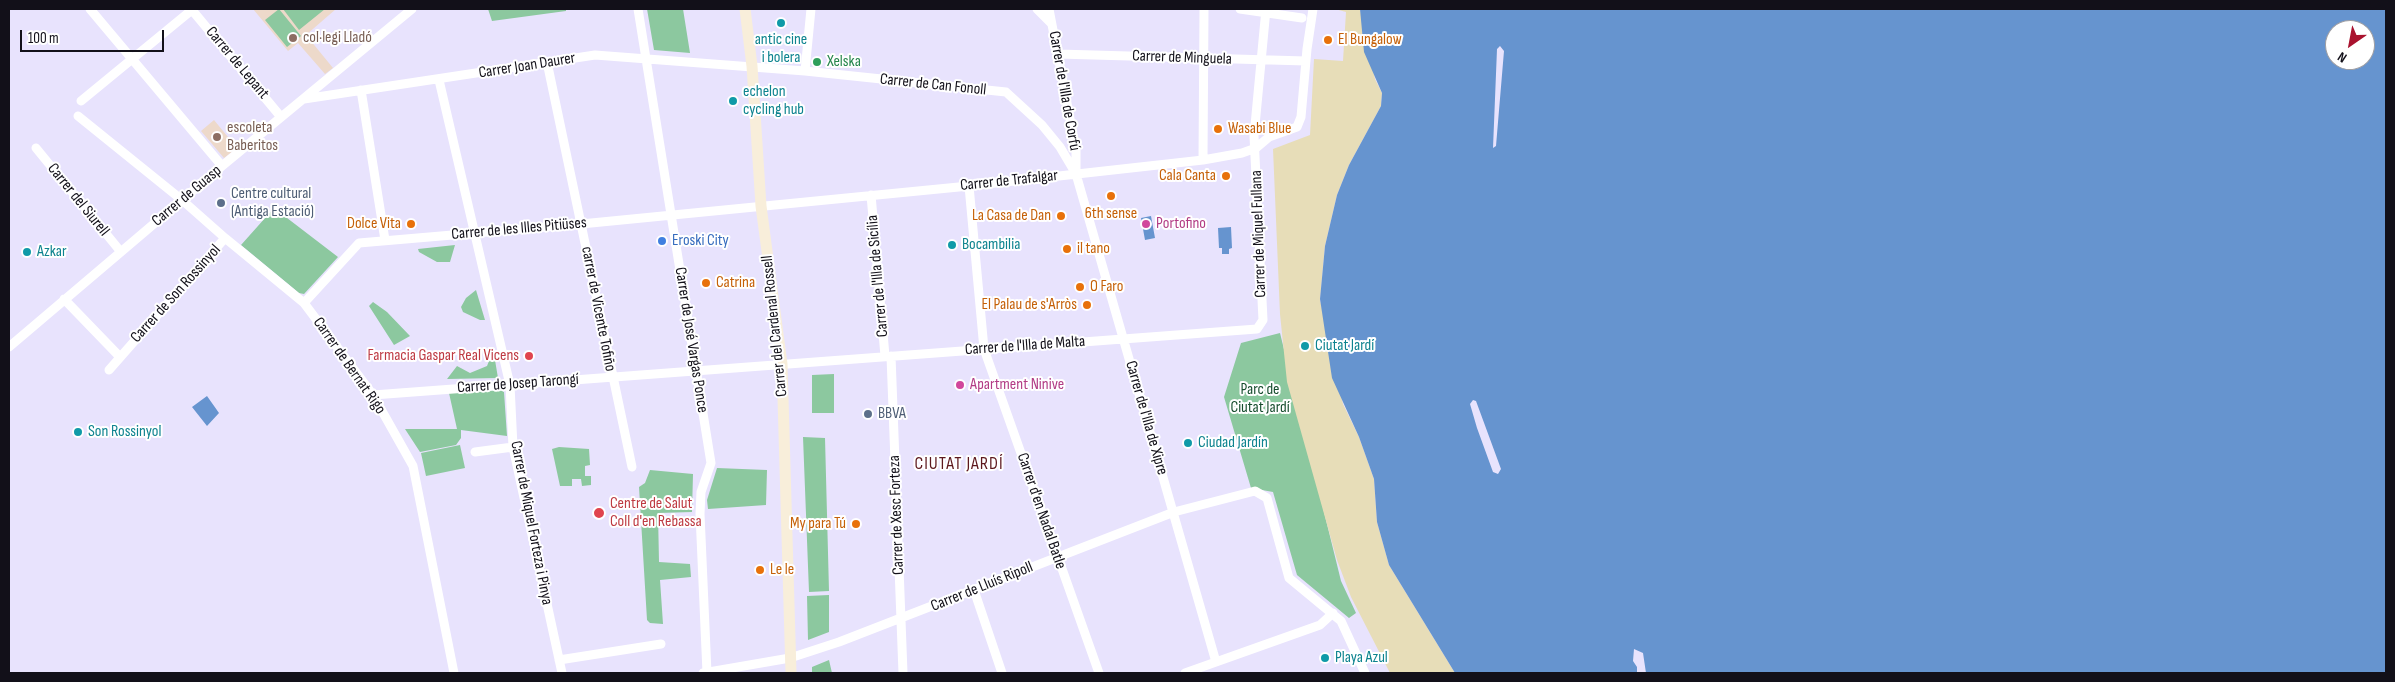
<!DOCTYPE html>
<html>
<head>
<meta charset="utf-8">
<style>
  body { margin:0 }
  #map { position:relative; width:2395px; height:682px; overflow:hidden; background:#e8e3fd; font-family:"Sofia Sans Condensed",sans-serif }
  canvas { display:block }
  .frame { position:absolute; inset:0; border:10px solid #121019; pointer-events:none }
  .north { position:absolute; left:2325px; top:20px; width:50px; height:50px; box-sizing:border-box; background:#fff; border:1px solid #a09fa3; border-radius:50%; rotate:213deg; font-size:14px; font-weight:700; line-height:20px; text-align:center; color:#121019 }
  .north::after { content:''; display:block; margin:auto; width:18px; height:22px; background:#a9122e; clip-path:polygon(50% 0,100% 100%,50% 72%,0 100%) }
  .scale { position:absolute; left:20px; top:30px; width:144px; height:22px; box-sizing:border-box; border:2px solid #121019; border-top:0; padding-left:6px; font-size:15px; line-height:18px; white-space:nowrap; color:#121019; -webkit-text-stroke:4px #fff; paint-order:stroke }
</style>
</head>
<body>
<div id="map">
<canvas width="2395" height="682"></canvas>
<div class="frame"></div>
<div class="north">N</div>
<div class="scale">100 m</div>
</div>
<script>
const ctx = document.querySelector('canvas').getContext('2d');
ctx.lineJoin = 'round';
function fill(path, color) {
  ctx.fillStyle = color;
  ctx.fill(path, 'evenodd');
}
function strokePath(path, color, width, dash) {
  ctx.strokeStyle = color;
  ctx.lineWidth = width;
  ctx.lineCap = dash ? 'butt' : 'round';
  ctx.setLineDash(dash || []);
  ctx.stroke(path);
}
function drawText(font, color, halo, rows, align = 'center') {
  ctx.font = font + ' "Sofia Sans Condensed",sans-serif';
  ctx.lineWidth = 4;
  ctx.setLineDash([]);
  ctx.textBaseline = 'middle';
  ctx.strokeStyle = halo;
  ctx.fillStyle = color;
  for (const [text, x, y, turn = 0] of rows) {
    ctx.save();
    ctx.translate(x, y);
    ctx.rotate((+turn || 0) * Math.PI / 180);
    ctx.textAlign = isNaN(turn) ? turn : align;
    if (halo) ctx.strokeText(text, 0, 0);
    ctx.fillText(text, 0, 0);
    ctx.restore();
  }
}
const education = new Path2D(`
  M253,9H336L306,35L333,68L325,74L298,43L288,51Z
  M214,120L237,148L224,158L201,131Z`);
const green = new Path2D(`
  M279,9L301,36L287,47L265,20Z
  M283,9H325L299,30Z
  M488,9H566V11L492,21Z
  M647,9H683L690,53L654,50Z
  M274,208L338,257L304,294L299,293L241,245Z
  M455,245L450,262H437L419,252L418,249Z
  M476,290L485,320H480L463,312L461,307L466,298Z
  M373,302L387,312L410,336L394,345L369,306Z
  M1280,333L1341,581L1356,613L1349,618L1297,575L1273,492L1251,488L1224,397L1241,343Z
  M495,360L498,378L447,379L457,366L470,373L487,366L489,361Z
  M834,374V413H812V375Z
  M500,390L504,392L507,436L461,430V438L456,445L420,452L405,429H457L449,393Z
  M803,437L825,438L829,591L809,592Z
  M460,445L465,468L426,476L421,453Z
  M559,447L589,449L590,465L585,466V476H591V485L582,486L581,479H572V486H560L552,449Z
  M717,468L767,470L766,505L708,509L707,500Z
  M650,470L693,474L692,512L658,513L659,562L690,564L691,577L660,580L663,624L650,623L647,620L639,487L645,483Z
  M829,595V632L808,640L807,596Z
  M829,660L832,673H812V667Z`);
const sand = new Path2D(`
  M1335,9H1360L1375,79L1382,93L1381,106L1349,165L1337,195L1325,246L1320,300L1343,404L1359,437L1374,479L1377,522L1389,565L1455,673H1390L1351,597L1337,560L1287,382L1280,314L1273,149L1310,135L1314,59L1343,61L1346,12Z`);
const water = new Path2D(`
  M1360,9H2386V673H1646L1643,653L1634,649L1633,661L1637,667V673H1455L1389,565L1377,522L1374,479L1359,437L1332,378L1320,299L1325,246L1337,195L1349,165L1381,106L1382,93L1364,52ZM2335,30H2365V60H2335Z
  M1151,216L1155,238L1145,240L1141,218Z
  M1231,227L1232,248L1229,249V254H1222V248H1219L1218,228Z
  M207,396L219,413L207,426L192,407Z`);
const pier = new Path2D(`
  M1500,46L1504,51L1496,146L1493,148L1497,49Z
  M1473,400L1476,401L1501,469L1498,474L1493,472L1477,428L1470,404Z`);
const street = new Path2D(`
  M90,9L222,166
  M638,9L711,463L701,492L700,514L707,673
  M1037,9L1051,23
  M1049,9L1076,150V174L1216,662
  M1240,9L1302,18
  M192,10L281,117
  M1058,54L1306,61
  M547,62L632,467
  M805,71L811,9
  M439,80L510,385L513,447L562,673
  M361,90L385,240
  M304,99L595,55L805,71L1006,92L1042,125L1060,147L1076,174
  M81,101L193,9
  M78,116L182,200L225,238L109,370
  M36,148L121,252
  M1203,160L1204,9
  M969,186L984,349L1099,673
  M871,195L885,356
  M225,238L304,303L373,395L413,466L454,673
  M64,299L120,357
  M304,303L359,243L581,224L969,186L1203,160L1242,153L1256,148L1269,137L1297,127L1301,117L1307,49L1313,9
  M9,347L222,166L412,9
  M891,356L903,673
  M373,395L1257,329L1263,320L1254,136L1266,9
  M475,452L513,447
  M974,590L1002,673
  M559,660L661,644
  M703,673L790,658L839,642L1174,512L1255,491L1267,498L1289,578L1341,621L1365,673
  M1185,673L1320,625L1333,613`);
const secondary = new Path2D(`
  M745,9L752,66L761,206L782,364L791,673`);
const markers = [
  [781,23,5,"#0f9aa8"],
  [293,38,5,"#8d6e63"],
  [1328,40,5,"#e8710a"],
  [817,62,5,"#2e9e5b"],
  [733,101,5,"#0f9aa8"],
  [1218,129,5,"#e8710a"],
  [217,137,5,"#8d6e63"],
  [1226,176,5,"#e8710a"],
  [1111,196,5,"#e8710a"],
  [221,203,5,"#5c6f8a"],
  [1061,216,5,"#e8710a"],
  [411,224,5,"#e8710a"],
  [1146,224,5,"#d1479c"],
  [662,241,5,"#3f7fe0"],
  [952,245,5,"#0f9aa8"],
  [1067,249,5,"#e8710a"],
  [27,252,5,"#0f9aa8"],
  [706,283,5,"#e8710a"],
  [1080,287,5,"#e8710a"],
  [1087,305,5,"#e8710a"],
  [1305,346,5,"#0f9aa8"],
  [529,356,5,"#e0444e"],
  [960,385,5,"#d1479c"],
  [868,414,5,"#5c6f8a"],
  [78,432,5,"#0f9aa8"],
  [1188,443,5,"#0f9aa8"],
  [599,513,6,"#e0444e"],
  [856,524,5,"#e8710a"],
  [760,570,5,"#e8710a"],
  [1325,658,5,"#0f9aa8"]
];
const educationNames = [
  ["col·legi Lladó",303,38],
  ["escoleta",227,128],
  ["Baberitos",227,146]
];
const cultureNames = [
  ["antic cine",781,40,"center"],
  ["i bolera",781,58,"center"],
  ["echelon",743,92],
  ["cycling hub",743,110],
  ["Bocambilia",962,245],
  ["Azkar",37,252],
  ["Ciutat Jardí",1315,346],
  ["Son Rossinyol",88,432],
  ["Ciudad Jardín",1198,443],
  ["Playa Azul",1335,658]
];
const foodNames = [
  ["El Bungalow",1338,40],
  ["Wasabi Blue",1228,129],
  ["Cala Canta",1216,176,"right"],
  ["6th sense",1111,214,"center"],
  ["La Casa de Dan",1051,216,"right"],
  ["Dolce Vita",401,224,"right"],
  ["il tano",1077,249],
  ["Catrina",716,283],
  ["O Faro",1090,287],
  ["El Palau de s'Arròs",1077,305,"right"],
  ["My para Tú",846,524,"right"],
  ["Le le",770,570]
];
const streetNames = [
  ["Carrer de Minguela",1182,58,2],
  ["Carrer de Lepant",237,63,50],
  ["Carrer Joan Daurer",527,66,-9],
  ["Carrer de Can Fonoll",933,85,6],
  ["Carrer de l'Illa de Corfú",1064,91,80],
  ["Carrer de Trafalgar",1009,181,-6],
  ["Carrer de Guasp",187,196,-40],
  ["Carrer del Siurell",78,200,51],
  ["Carrer de les Illes Pitiüses",519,229,-5],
  ["Carrer de Miquel Fullana",1259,234,-92],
  ["Carrer de l'Illa de Sicília",878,276,-95],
  ["Carrer de Son Rossinyol",176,294,-48],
  ["carrer de Vicente Tofiño",598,309,79],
  ["Carrer del Cardenal Rossell",775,326,-96],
  ["Carrer de José Vargas Ponce",691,340,81],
  ["Carrer de l'Illa de Malta",1025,346,-4],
  ["Carrer de Bernat Rigo",349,366,55],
  ["Carrer de Josep Tarongí",518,384,-4],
  ["Carrer de l'Illa de Xipre",1146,418,74],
  ["Carrer d'en Nadal Batle",1041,511,71],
  ["Carrer de Xesc Forteza",897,515,-92],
  ["Carrer de Miquel Forteza i Pinya",531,523,79],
  ["Carrer de Lluís Ripoll",982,587,-22]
];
const leisureNames = [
  ["Xelska",827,62]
];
const serviceNames = [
  ["Centre cultural",231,194],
  ["(Antiga Estació)",231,212],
  ["BBVA",878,414]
];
const hotelNames = [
  ["Portofino",1156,224],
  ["Apartment Ninive",970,385]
];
const shopNames = [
  ["Eroski City",672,241]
];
const healthNames = [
  ["Farmacia Gaspar Real Vicens",519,356],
  ["Centre de Salut",610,504,"left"],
  ["Coll d'en Rebassa",610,522,"left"]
];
const parkNames = [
  ["Parc de",1260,390],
  ["Ciutat Jardí",1260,408]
];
const neighbourhoodNames = [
  ["CIUTAT JARDÍ",959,464]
];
fill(education, '#edd9ca');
fill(green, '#8cc89f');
fill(sand, '#e7ddb8');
fill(water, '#6694cf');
fill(pier, '#e8e3fd');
strokePath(street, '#fff', 9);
strokePath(secondary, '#f8eeda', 11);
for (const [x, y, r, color] of markers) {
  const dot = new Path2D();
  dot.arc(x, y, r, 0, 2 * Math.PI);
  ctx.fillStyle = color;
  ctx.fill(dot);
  strokePath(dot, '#fff', 2);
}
drawText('16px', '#785e54', '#fff', educationNames, 'left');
drawText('16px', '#0d838f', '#fff', cultureNames, 'left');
drawText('16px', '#c56008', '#fff', foodNames, 'left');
drawText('16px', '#121019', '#fff', streetNames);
drawText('16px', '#27864d', '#fff', leisureNames, 'left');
drawText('16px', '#4e5e75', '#fff', serviceNames, 'left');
drawText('16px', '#b23c85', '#fff', hotelNames, 'left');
drawText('16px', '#366cbe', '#fff', shopNames, 'left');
drawText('16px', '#be3a42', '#fff', healthNames, 'right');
drawText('16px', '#164d2d', '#fff', parkNames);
ctx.letterSpacing = '1px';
drawText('18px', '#5d181e', '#fff', neighbourhoodNames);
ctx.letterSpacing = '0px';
</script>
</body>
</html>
